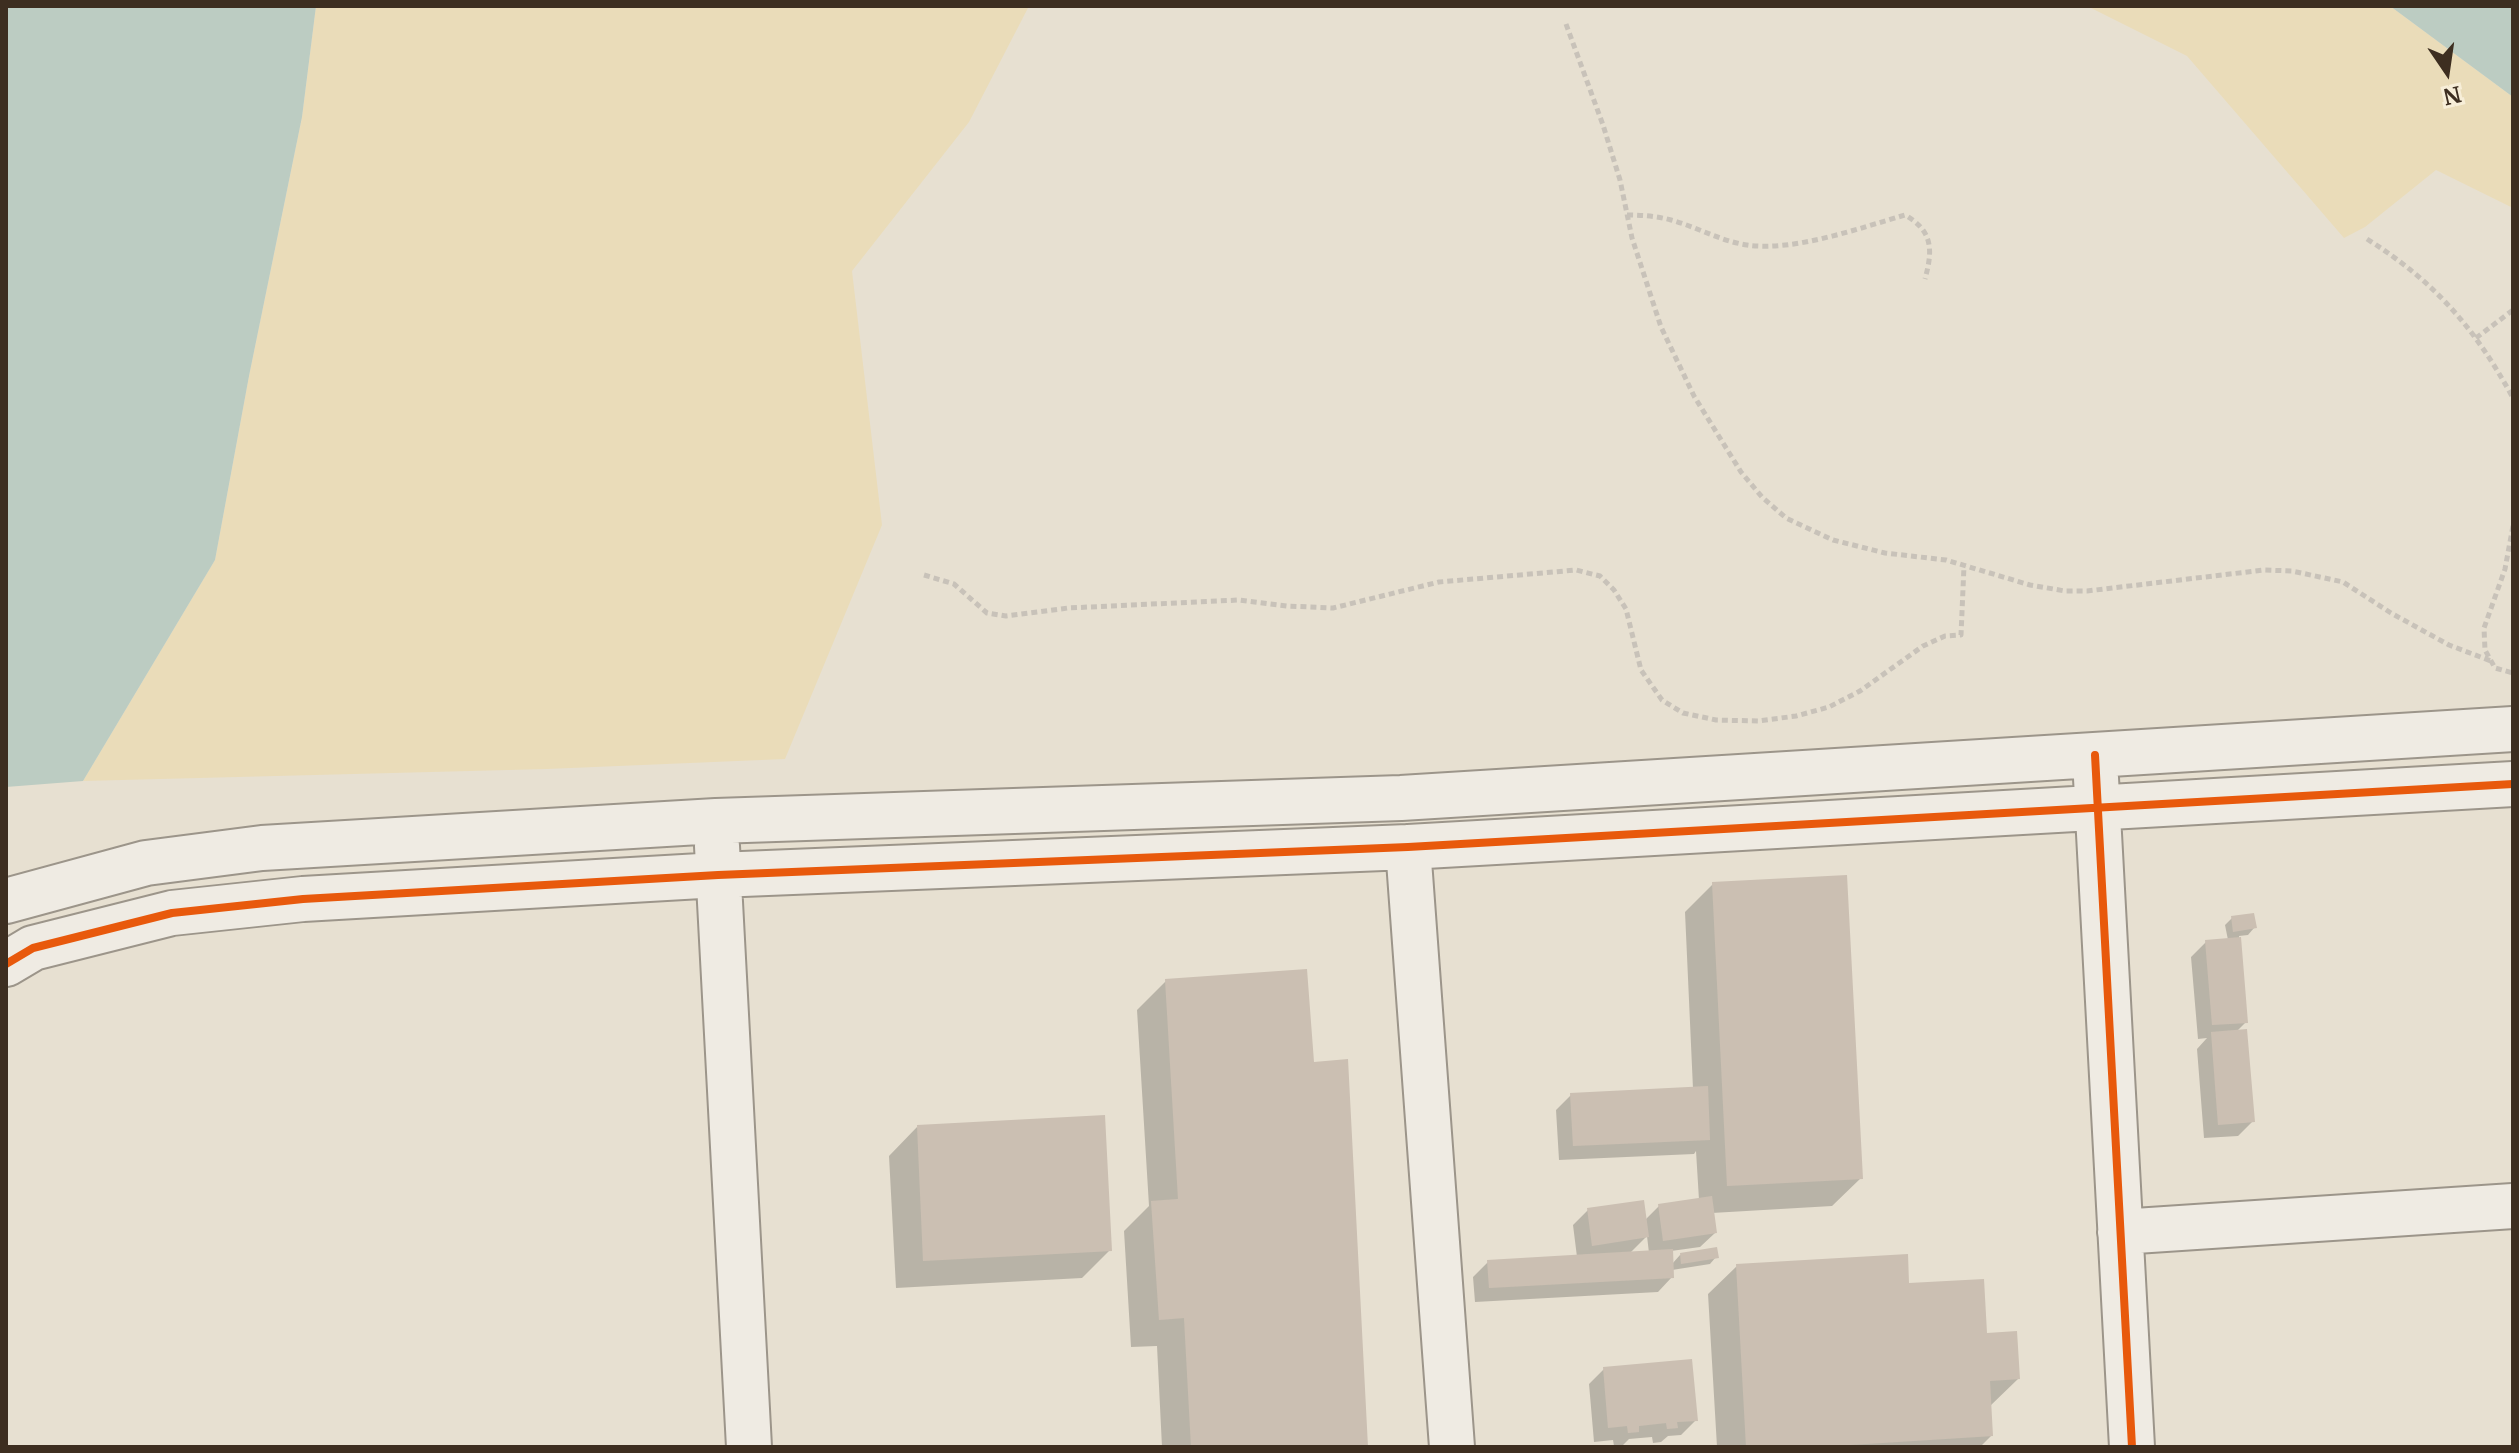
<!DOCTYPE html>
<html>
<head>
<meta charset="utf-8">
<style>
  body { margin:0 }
  #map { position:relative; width:2519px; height:1453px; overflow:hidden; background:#e7e0d1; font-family:Merriweather,serif }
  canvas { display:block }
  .frame { position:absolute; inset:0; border:8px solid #3d2e20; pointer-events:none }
  .north { position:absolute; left:2407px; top:32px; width:80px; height:80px; -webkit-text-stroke:6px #f7eed8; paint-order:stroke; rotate:167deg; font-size:22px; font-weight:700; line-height:32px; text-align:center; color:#3d2e20 }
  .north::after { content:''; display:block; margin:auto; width:28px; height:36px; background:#3d2e20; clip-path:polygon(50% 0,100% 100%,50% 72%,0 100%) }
</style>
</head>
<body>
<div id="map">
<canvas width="2519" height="1453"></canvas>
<div class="frame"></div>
<div class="north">N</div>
</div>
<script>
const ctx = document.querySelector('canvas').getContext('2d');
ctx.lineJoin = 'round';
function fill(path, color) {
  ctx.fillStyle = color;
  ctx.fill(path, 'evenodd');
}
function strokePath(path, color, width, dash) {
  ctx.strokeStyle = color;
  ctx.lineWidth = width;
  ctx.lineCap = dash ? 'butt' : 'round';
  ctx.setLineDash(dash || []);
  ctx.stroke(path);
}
const sand = new Path2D(`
  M316,6H1029L969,122L852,271L882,525L785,759L547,769L83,781L215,560L249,376L302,117Z
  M2087,6H2390L2513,97V208L2436,170L2365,227L2344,238L2187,56Z`);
const water = new Path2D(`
  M6,6H316L302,117L249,376L215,560L83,781L6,787Z
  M2390,6H2513V97Z`);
const shadow = new Path2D(`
  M1713,884L1861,1178L1832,1206L1712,1213L1715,1233L1700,1247L1671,1251L1672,1264L1680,1255L1716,1257L1710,1264L1672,1270V1277L1658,1292L1475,1302L1473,1277L1488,1262L1577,1257L1573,1225L1588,1210L1645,1220L1659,1206L1699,1200L1696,1151L1694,1154L1559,1160L1556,1110L1571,1095L1693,1089L1685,912ZM1647,1236L1649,1253L1629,1254Z
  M2232,918L2254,928L2248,935L2239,936L2246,1022L2236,1032L2253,1121L2238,1136L2204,1138L2197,1049L2207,1038L2198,1039L2191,957L2206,942L2228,940L2225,925Z
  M1166,981L1312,1064L1366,1447H1162L1157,1346L1131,1347L1124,1231L1149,1206L1137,1010Z
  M917,1127L1110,1250L1082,1278L896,1288L889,1156Z
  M1737,1266L1907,1285L1985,1335L2018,1379L1989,1407L1991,1436L1980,1447H1717L1708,1294Z
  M1604,1369L1696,1420L1681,1435L1668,1436L1661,1442L1653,1443L1652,1437L1629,1439L1622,1446H1614L1613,1440L1594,1442L1589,1384Z`);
const building = new Path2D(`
  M1847,875L1863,1179L1727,1186L1712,882Z
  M2254,913L2257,928L2233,932L2231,916Z
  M2241,937L2248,1023L2212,1025L2205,940Z
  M1307,969L1314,1062L1348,1059L1368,1447H1191L1184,1318L1159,1320L1151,1201L1178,1199L1165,979Z
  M2247,1029L2255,1122L2218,1125L2211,1032Z
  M1708,1086L1710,1140L1573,1146L1570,1093Z
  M1105,1115L1112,1251L923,1261L917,1125Z
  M1712,1196L1717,1233L1663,1241L1658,1204Z
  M1644,1200L1649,1237L1592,1246L1587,1208Z
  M1717,1247L1719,1258L1681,1264L1680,1253Z
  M1673,1249L1674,1278L1489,1288L1487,1260Z
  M1908,1254L1909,1283L1984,1279L1987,1333L2017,1331L2020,1379L1990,1381L1993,1436L1818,1447H1746L1736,1264Z
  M1692,1359L1698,1421L1677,1422L1678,1428L1667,1429L1666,1423L1639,1426V1432L1628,1433L1627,1426L1608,1428L1603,1367Z`);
const path = new Path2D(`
  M1566,24L1603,125L1620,180L1632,238L1661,327L1694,396L1741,472L1762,497L1786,518L1833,540L1885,553L1946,560L2030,585L2065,591H2087L2264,570L2292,571L2343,582L2391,613L2449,645L2491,661
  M1627,215C1642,215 1656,216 1671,220C1697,227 1720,241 1747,245C1793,252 1860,228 1905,215C1933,231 1933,250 1925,279
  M2367,239C2435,282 2475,328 2513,398
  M2476,338L2513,310
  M2513,526L2505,569L2484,628L2485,650L2495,668L2513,673
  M924,575L954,584L987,613L1006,616L1068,608L1239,600L1287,606L1333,608L1439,582L1576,570L1600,576L1614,590L1626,609L1641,670L1662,700L1683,713L1716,720L1758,721L1796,716L1829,707L1860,691L1923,646L1945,636L1961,635L1964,566`);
const secondary = new Path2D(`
  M2096,778L2132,1447
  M717,846L749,1447
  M1408,847L1452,1447
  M6,901L146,863L262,848L716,821L1401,798L2513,729
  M6,964L33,948L172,913L303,899L718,875L1408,847L2513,784
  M2120,1232L2513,1206`);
const cycleway = new Path2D(`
  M2095,755L2132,1447
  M6,964L33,948L172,913L303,899L718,875L1408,847L2513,784`);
fill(sand, '#eadcb9');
fill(water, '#bcccc2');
fill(shadow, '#0003');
fill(building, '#cbbfb2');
strokePath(secondary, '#9c958a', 48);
strokePath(path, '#c8c2b9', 5, [6, 4]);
strokePath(secondary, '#efebe3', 44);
strokePath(cycleway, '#e8590c', 8);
</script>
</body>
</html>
